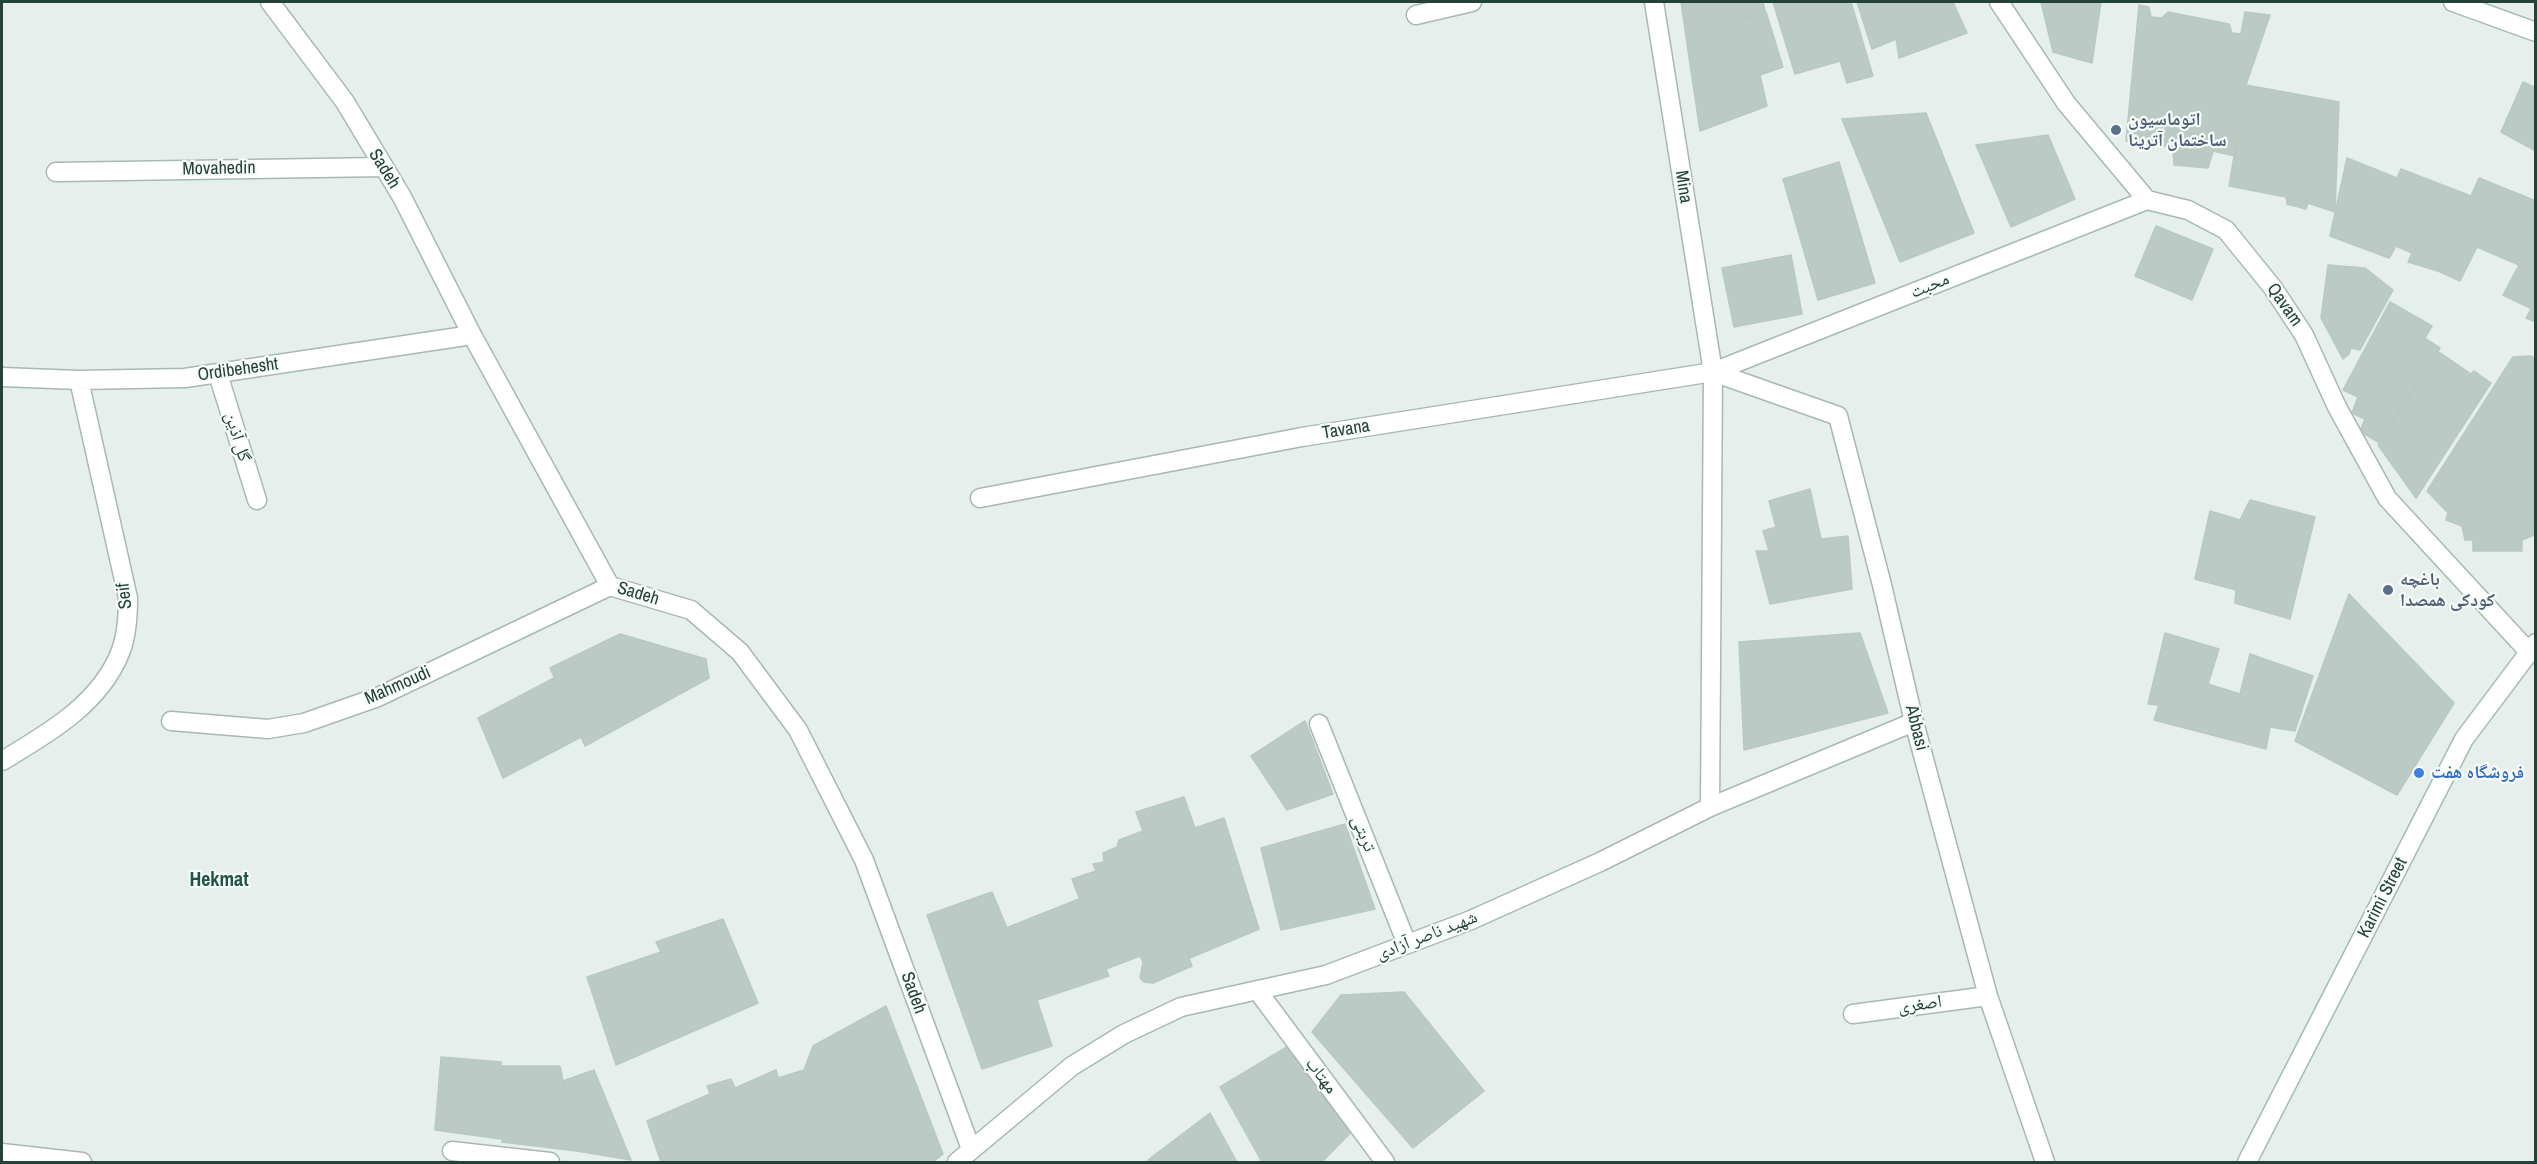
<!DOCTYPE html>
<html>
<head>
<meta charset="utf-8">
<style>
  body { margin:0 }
  #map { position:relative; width:2537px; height:1164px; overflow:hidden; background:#e6efeb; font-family:"Archivo Narrow",sans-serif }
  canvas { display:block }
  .frame { position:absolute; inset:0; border:3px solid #24423a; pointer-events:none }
</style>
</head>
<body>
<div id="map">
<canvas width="2537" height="1164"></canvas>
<div class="frame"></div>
</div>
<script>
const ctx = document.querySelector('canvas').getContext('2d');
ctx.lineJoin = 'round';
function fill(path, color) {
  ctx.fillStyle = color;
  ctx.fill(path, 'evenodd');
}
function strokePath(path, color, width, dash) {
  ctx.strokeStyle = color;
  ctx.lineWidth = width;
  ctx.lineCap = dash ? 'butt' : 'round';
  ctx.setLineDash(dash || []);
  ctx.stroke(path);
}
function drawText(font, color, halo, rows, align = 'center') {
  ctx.font = font + ' "Archivo Narrow","Noto Naskh Arabic",sans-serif';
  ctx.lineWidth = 4.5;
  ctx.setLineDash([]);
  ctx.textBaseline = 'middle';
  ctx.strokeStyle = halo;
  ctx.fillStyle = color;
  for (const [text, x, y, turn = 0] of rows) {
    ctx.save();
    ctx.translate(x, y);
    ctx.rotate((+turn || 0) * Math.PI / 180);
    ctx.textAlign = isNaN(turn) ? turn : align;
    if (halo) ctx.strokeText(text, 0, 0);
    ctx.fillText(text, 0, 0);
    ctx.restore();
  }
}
const building = new Path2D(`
  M1681,2H1763L1765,11L1686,36Z
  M1773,2H1851L1873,76L1847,83L1840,61L1795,74Z
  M1857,2H1953L1967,33L1899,58L1896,39L1872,49Z
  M2041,2H2101L2092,63L2053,52Z
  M2139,5L2149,7L2151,17L2162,18L2168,12L2229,24L2232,33L2241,34L2245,12L2270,15L2246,85L2235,156L2213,151L2208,168L2174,165L2173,147L2126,141Z
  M1766,12L1783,67L1760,75L1767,106L1700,131L1686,37Z
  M2523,82L2536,88V151L2501,132Z
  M2246,85L2339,102L2335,212L2308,203L2306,209L2287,204L2286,197L2229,186Z
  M1926,113L1974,233L1900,262L1842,119Z
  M2048,135L2075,199L2011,227L1976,145Z
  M2347,158L2397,178L2365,249L2330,236Z
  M1839,162L1875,283L1818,300L1783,179Z
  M2401,169L2471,196L2438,271L2408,262L2412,253L2396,246L2389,258L2365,249Z
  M2479,178L2536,201V300L2530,308L2503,295L2519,265L2477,247L2460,281L2438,271Z
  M2156,226L2213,249L2192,300L2135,276Z
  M1791,255L1802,314L1734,327L1722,268Z
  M2328,265L2365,268L2393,290L2360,350L2351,348L2349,354L2343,359L2321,318Z
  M2536,300V322L2526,318Z
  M2390,302L2432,326L2425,338L2440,348L2378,442L2360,431L2365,419L2352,413L2358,397L2343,390Z
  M2439,352L2471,374L2474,371L2491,383L2416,498L2378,445Z
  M2531,356L2536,359V530L2532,536L2522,540V551H2473V540H2465L2462,526L2446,520L2448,513L2427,491L2513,357Z
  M1810,489L1821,539L1848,536L1852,589L1770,604L1756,551H1769L1763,531L1776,527L1769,501Z
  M2250,500L2315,517L2290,619L2235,603L2236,590L2195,579L2210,511L2240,520Z
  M2349,594L2454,703L2397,795L2295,741Z
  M1860,633L1888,713L1744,750L1739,642Z
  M2165,633L2219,649L2208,684L2240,694L2250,654L2313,676L2295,731L2270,727L2266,749L2154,720L2159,705L2148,704Z
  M620,634L706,659L709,678L585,746L550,668Z
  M554,678L581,737L503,778L478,718Z
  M1305,721L1333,794L1287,810L1251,756Z
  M1184,797L1195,828L1224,818L1259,929L1190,958L1136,812Z
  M1345,824L1375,909L1281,930L1261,848Z
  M1143,831L1192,966L1153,983L1144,982L1140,978L1143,962L1140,956L1106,969L1072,879L1096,871L1093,864L1104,862L1103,853L1117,847L1119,840Z
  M992,892L1037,1000L1052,1046L982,1069L927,915Z
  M1079,899L1109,976L1037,1000L1006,928Z
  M723,919L758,1003L616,1065L587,977L661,952L656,942Z
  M1404,992L1484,1091L1413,1148L1312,1032L1341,995Z
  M886,1006L943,1154L933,1162H838L804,1070L813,1046Z
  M1295,1042L1359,1124L1322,1162H1262L1220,1087Z
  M441,1057L501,1062V1139L435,1130Z
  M501,1066H560L577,1151L502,1142Z
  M594,1070L631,1160L577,1151L563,1081Z
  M776,1070L778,1078L804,1070L838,1162H738L707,1086L731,1079L735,1088Z
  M710,1094L738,1162H661L647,1121Z
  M1210,1113L1237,1162H1149L1148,1160Z`);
const minor = new Path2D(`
  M270,2L345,102L402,197L472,335L610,586L691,610L740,652L798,730L864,860L971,1149
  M1654,2L1713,372L1710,807
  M1999,2L2066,103L2147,200L2188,210L2226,230L2273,288L2304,335L2337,407L2387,498L2529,652
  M1416,15L1472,2
  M56,172L382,167
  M1713,372L1838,416L1882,585L1914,722L1988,996L2045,1162
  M218,374L257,500
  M2,377L79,380L185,378L472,335
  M980,498L1302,437L1713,372L2147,200
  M171,721L268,729L304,723L378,697L610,586
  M1319,724L1407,944
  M2,761C47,734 99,705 120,653C127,636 128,616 128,598L79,380
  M1257,990L1385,1162
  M1853,1014L1988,996
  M452,1151L550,1162
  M2,1153L82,1162
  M957,1162L1072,1066L1124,1034L1181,1007L1326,975L1471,920L1600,862L1710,807L1914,722`);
const secondary = new Path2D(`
  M2453,2L2536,32
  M2247,1162L2464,739L2536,643`);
const markers = [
  [2116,130,6,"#5c6f8a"],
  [2388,590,6,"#5c6f8a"],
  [2419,773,6,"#3f7fe0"]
];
const serviceNames = [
  ["اتوماسیون",2128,120],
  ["ساختمان آترینا",2128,141],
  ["باغچه",2400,580],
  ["کودکی همصدا",2400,601]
];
const streetNames = [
  ["Movahedin",219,169,-1],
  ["Sadeh",384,169,58],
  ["Mina",1683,187,81],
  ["محبت",1930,286,-22],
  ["Qavam",2284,305,55],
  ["Ordibehesht",238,370,-8],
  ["Tavana",1346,430,-9],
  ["گل آذین",237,437,73],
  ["Sadeh",638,594,17],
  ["Seif",125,596,-96],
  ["Mahmoudi",398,686,-24],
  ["Abbasi",1916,728,76],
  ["تربتی",1363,834,68],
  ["Karimi Street",2383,898,-63],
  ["شهید ناصر آزادی",1427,936,-21],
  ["Sadeh",913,993,70],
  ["اصغری",1920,1005,-8],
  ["مهتاب",1321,1076,53]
];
const shopNames = [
  ["فروشگاه هفت",2431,773]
];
const neighbourhoodNames = [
  ["Hekmat",219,881]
];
fill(building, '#bbcac4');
strokePath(building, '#b8c9c2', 1.5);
strokePath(minor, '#a8b8b2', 21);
strokePath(secondary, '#a4bbb3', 21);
strokePath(minor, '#fff', 18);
strokePath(secondary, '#fff', 18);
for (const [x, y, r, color] of markers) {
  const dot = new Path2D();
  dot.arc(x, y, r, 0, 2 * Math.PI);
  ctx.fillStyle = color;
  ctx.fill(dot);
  strokePath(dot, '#f7fbf9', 2);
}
drawText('bold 18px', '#4e5e75', '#f7fbf9', serviceNames, 'left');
drawText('18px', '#24423a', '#f7fbf9', streetNames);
drawText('bold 18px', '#366cbe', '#f7fbf9', shopNames, 'left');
drawText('bold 20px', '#1f5548', '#f7fbf9', neighbourhoodNames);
</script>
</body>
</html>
